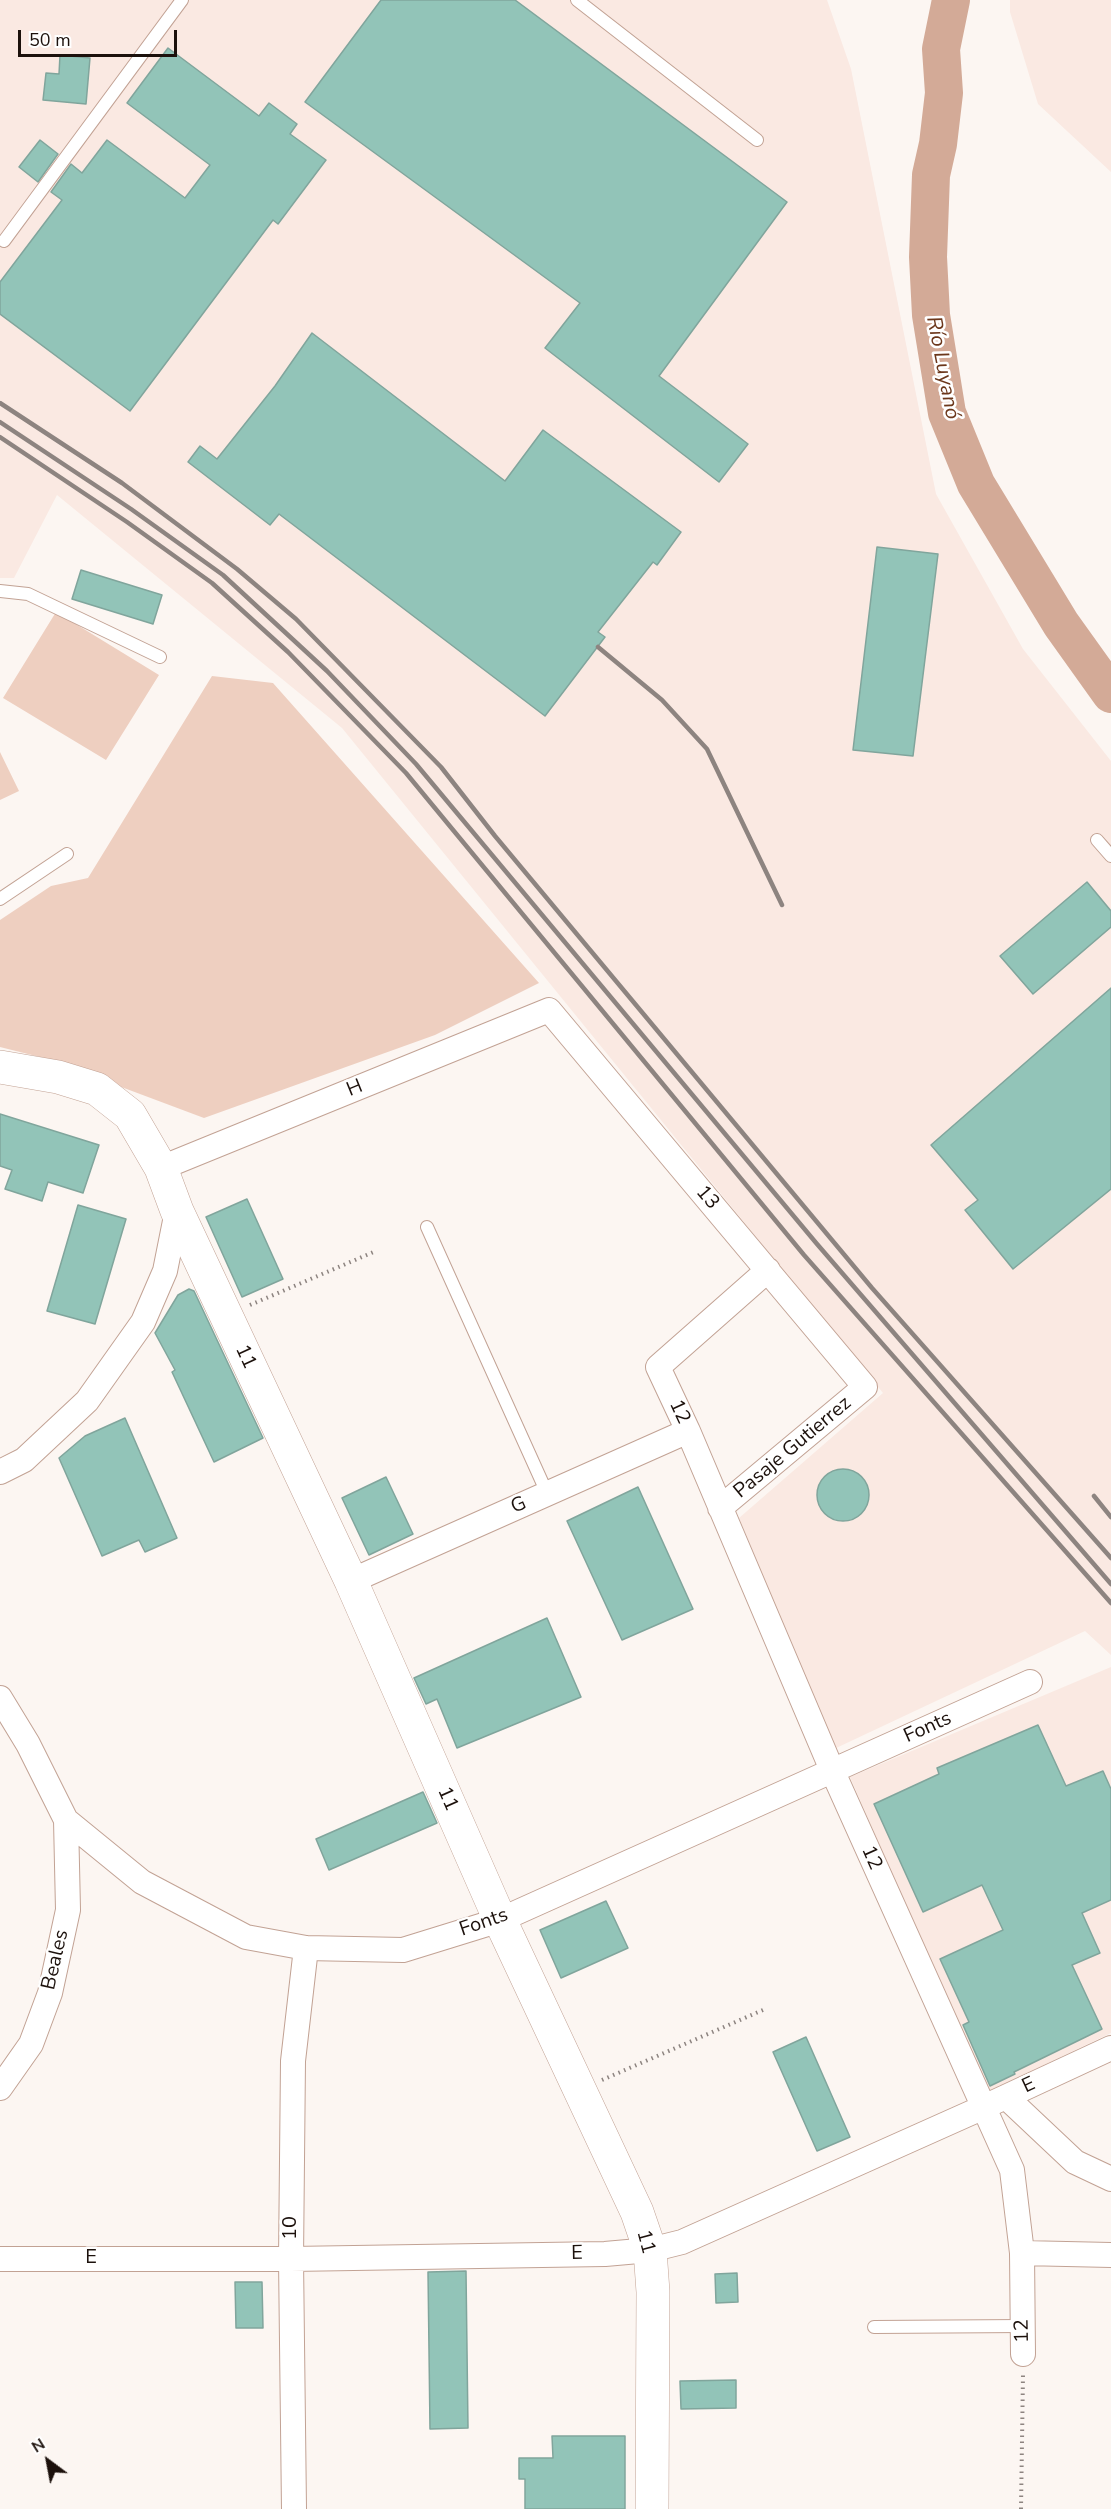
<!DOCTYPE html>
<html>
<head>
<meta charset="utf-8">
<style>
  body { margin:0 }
  #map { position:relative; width:1111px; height:2509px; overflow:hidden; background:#fcf6f2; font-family:"Nunito Sans",sans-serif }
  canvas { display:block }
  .north { position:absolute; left:18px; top:2431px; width:60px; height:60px; -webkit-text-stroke:4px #fff; paint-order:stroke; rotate:328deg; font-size:16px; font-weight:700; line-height:24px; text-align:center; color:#1c110c }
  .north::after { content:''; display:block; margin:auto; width:21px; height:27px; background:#1c110c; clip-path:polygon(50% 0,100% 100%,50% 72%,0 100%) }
  .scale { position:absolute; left:18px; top:30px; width:159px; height:27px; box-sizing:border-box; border:3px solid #1c110c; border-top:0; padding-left:8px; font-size:18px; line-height:21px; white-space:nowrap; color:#1c110c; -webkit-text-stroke:4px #fff; paint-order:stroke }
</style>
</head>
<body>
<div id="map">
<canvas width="1111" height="2509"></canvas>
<div class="north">N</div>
<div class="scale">50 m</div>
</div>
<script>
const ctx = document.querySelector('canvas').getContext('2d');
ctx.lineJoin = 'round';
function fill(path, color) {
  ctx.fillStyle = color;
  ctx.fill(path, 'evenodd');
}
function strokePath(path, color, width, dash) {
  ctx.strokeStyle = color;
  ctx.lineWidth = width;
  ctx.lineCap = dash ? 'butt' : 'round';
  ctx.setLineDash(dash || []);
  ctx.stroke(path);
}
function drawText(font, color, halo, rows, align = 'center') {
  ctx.font = font + ' "Nunito Sans",sans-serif';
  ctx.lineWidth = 5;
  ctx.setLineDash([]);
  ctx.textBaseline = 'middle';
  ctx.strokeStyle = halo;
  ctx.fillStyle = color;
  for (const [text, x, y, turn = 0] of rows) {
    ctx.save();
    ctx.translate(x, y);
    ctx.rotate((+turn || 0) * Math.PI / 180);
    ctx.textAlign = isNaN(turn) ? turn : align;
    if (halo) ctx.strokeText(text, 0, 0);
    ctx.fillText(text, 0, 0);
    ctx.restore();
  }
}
const built = new Path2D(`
  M0,0H827L851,69L936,494L1023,649L1111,761V1655L1085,1631L834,1749L739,1518L883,1393L342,728L57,495L14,578H0Z
  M1010,0H1111V172L1038,104L1010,12Z
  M1111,1667V2033L987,2092L850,1777Z`);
const green = new Path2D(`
  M56,612L159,675L106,760L3,698Z
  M212,676L273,683L539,983L435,1035L204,1118L44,1058L0,1047V920L51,886L88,878Z
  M0,752L19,791L0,800Z`);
const river = new Path2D(`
  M951,0L941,49L944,93L938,144L931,175L928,257L931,315L947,413L976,484L1061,624L1111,694`);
const building = new Path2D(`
  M381,0H515L787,202L659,376L748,444L719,482L545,348L580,303L305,102Z
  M168,48L259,116L269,103L297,124L290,134L326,160L278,224L273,220L130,411L0,314V282L62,200L51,192L71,164L82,173L107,140L185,198L210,165L127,103Z
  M60,55L90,58L86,104L43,100L46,73L59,74Z
  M40,140L58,154L38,182L19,167Z
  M312,333L505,481L543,430L681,532L657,565L653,562L598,632L605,637L545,716L279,514L270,525L188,462L200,446L217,459L275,386Z
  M877,547L938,554L913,756L853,750Z
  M81,570L162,595L153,624L72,599Z
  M1087,882L1111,911V927L1033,994L1000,956Z
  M1111,988V1189L1013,1269L965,1210L978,1200L931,1145Z
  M0,1114L99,1145L83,1193L48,1182L42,1201L5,1189L12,1170L0,1166Z
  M247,1199L283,1279L242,1297L206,1217Z
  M78,1205L126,1219L95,1324L47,1311Z
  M189,1289L194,1291L263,1438L214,1462L172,1372L175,1370L155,1333L178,1295Z
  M125,1418L177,1538L145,1552L139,1540L102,1556L59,1458L85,1436Z
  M817 1495a26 26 0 1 1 52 0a26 26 0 1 1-52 0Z
  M386,1477L413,1534L369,1555L342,1498Z
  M638,1487L693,1609L622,1640L567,1521Z
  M547,1618L581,1697L457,1748L437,1699L426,1704L414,1678Z
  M1038,1725L1066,1786L1103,1771L1111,1789V1900L1082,1913L1100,1953L1072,1965L1102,2029L1014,2072L1015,2074L990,2086L963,2025L969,2022L940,1959L1003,1930L982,1885L923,1912L874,1804L939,1774L937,1768Z
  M423,1792L437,1823L329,1870L316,1839Z
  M606,1901L628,1948L561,1978L540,1930Z
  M806,2037L850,2137L817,2151L773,2052Z
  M466,2271L468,2428L430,2429L428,2272Z
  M737,2273L738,2302L716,2303L715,2274Z
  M235,2282H262L263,2328H236Z
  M736,2380V2408L681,2409L680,2381Z
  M552,2436H625V2509H525V2479H519V2458H553Z`);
const path = new Path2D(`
  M250,1305L376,1251
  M602,2080L763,2010
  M1021,2509L1023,2375`);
const lane = new Path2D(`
  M577,0L757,140
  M4,241L182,0
  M0,591L28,594L160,657
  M1097,840L1111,856
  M0,899L67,854
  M427,1227L547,1493
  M874,2327L1023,2326`);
const street = new Path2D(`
  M161,1168L549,1010L865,1387L720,1508
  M768,1270L658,1367L688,1431L832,1770L1012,2170L1022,2253L1023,2354
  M0,1472L24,1460L87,1401L143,1322L165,1271L177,1211
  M351,1581L688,1431
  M0,1698L28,1744L66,1820L142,1882L246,1937L306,1948L403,1950L500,1920L1030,1682
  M0,2088L31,2044L50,1993L68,1910L66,1820
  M1006,2097L1075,2162L1111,2179
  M1022,2253L1111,2255
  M0,2259H291L605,2254L650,2250L682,2242L984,2107L1111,2048
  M294,2509L291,2259L293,2061L306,1948`);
const secondary = new Path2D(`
  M0,1067L58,1077L97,1089L130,1115L161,1168L177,1211L351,1581L500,1920L637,2212L650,2250L653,2292L652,2509`);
const rail = new Path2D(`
  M0,403L122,483L237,569L296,619L441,767L495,836L872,1288L1111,1558
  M0,422L131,509L223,575L327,671L416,764L817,1244L1111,1584
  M0,437L127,522L212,583L288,652L406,773L804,1255L1111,1603
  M598,647L662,700L707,749L782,905
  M1094,1496L1111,1517`);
const streetNames = [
  ["H",355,1089,-22],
  ["13",707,1198,50],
  ["11",245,1357,65],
  ["12",679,1412,65],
  ["Pasaje Gutierrez",793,1448,-40],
  ["G",519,1506,-24],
  ["Fonts",928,1728,-24],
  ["11",447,1799,66],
  ["12",871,1858,66],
  ["Fonts",484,1923,-19],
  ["Beales",56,1960,-77],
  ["E",1029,2086,-25],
  ["10",291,2228,-90],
  ["11",645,2242,75],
  ["E",577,2254,-1],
  ["E",91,2258],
  ["12",1023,2331,-91]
];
const waterNames = [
  ["Río Luyanó",942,368,79]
];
fill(built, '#fae9e2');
fill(green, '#eecfc0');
strokePath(river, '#d3aa97', 38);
fill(building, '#92c4b8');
strokePath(building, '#80a59c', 1.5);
strokePath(lane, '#c2a294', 14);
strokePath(street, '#c2a294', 26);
strokePath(secondary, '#c2a294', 34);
strokePath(path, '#8d8480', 4, [1.5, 4.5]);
strokePath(lane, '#fff', 12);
strokePath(street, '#fff', 24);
strokePath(secondary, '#fff', 33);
strokePath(rail, '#8d8480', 4.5);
drawText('20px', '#1c110c', '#fff', streetNames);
drawText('italic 21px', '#6c371b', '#fff', waterNames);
</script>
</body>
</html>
